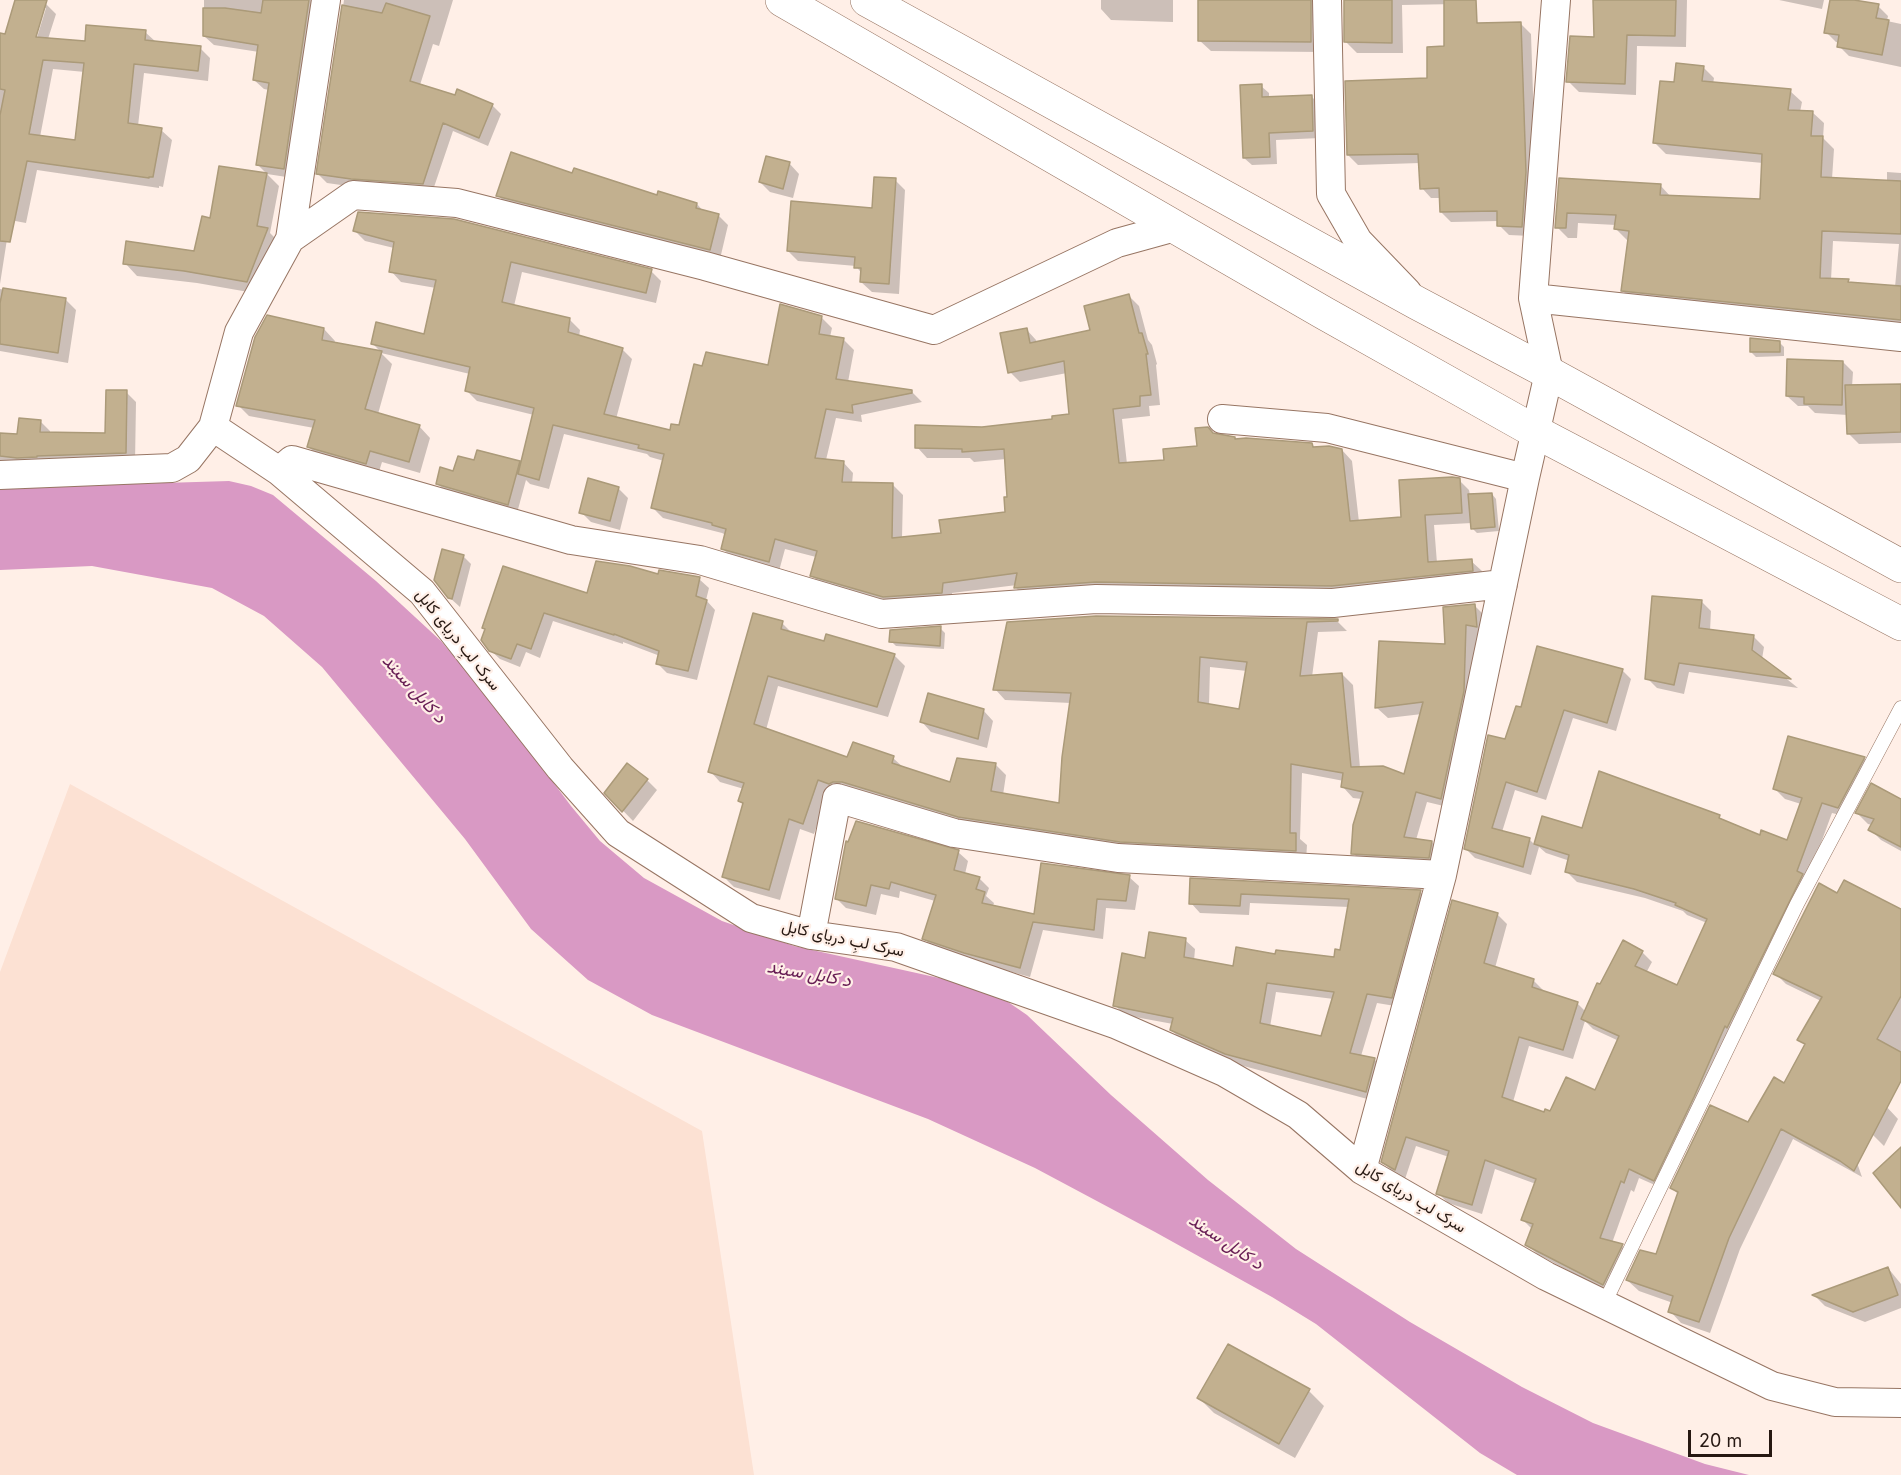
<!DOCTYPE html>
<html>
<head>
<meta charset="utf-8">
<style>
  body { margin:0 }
  #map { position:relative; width:1901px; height:1475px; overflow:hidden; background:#ffefe7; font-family:Inter,sans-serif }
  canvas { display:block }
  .scale { position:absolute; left:1688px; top:1430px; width:84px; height:27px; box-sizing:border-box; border:3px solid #261812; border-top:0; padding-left:8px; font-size:18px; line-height:21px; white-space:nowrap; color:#261812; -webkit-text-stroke:4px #ffefe7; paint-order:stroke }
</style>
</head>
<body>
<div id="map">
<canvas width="1901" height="1475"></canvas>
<div class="scale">20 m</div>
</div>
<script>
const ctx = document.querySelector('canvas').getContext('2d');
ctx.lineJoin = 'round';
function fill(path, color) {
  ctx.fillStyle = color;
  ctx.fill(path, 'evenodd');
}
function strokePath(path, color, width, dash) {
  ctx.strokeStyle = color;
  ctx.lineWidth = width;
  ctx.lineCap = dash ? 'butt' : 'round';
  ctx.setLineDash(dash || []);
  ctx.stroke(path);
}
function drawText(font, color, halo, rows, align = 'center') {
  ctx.font = font + ' Inter,Vazirmatn,sans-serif';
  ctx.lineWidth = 4.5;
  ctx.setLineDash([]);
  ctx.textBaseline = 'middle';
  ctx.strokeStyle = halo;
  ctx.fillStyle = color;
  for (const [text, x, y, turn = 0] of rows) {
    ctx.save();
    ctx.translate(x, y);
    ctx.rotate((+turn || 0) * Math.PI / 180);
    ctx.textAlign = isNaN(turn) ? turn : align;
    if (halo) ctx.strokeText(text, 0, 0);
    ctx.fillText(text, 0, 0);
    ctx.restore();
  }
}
const built = new Path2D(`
  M70,784L702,1131L754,1475H0V972Z`);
const water = new Path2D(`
  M229,481L251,486L273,495L376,581L441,641L499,710L571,806L600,841L644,878L722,921L794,946L962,983L995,993L1027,1015L1111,1095L1208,1180L1296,1249L1410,1322L1522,1387L1593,1423L1705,1464L1749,1475H1517L1480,1453L1316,1324L1272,1297L1155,1232L1035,1168L928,1119L652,1015L588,980L531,929L465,839L322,667L264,616L212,588L92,566L0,570V488Z`);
const shadow = new Path2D(`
  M17,0H34L46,4L56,14L48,39L86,43L145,32L156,42L200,48L210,58L208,81L144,73L138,126L161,130L172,140L163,187L159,186V188L37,170L26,223L10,220L0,284V35H6ZM43,8H46L35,44L32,43ZM53,69L85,72L77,141L40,137Z
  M204,0H322L293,178L267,174L258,165L269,90L264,89L254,80L259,52L214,45L204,36Z
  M344,0H453L439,46L433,44L420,85L456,97L492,105L501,114L488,146L453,131L432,193L362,188L327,183L318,174Z
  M1101,0H1173V22L1111,20L1101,9Z
  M1258,0H1327L1322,52L1211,51L1199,40Z
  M1345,0H1457V4L1402,5L1403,53H1357L1346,42Z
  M1594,0H1687L1686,47L1637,46L1636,95L1579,92L1568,81L1596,39Z
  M1779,0H1824L1822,9Z
  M1831,0H1845L1878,6L1888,16L1887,21L1901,24V67L1849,56L1839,46V43L1836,42L1826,32Z
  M1521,24L1531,34L1536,182L1531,236L1509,235L1499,225V221L1451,222L1441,212V198H1431L1422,188L1420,163L1358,165L1348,155L1429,79L1451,47Z
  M1703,67L1714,78L1713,84L1790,91L1802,102L1800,112H1812L1824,123L1823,138L1834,149L1832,179L1887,182V172L1901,173V330L1633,301L1622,290L1630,240H1627L1616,229V225L1578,223L1577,238H1568L1557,227L1560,180L1660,185L1671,197L1762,200L1763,163L1666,154L1655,143L1675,84ZM1833,241L1899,244L1895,287L1851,284L1848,281L1831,280Z
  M1261,86L1269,93V98L1312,97L1319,104L1320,138L1276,140L1277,164L1252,165L1244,158Z
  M789,163L799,174L793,198L770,192L760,182Z
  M247,171L267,174L279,186L270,233L279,242L260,294L197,283L137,276L125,263L195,253L211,219Z
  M573,175L658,197L697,204L704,212L718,215L728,225L720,259L507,205L498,195Z
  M895,180L905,190L899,294L872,292L861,282L862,274L856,266L798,261L788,251L873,209Z
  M355,231L651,271L661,281L656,303L522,272L514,306L570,320L580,330L579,337L622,349L632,359L616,419L671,432L680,427L704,367H769L821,317L832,328L830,337L844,340L854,350L848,382L911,391L922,402L861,415L862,422L836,418L826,460L843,462L853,473L852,484L893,485L903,495L902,538L943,534L1007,513L1009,499L1006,459L974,462L970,458H927L917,447L982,428L1053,420L1071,416L1067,373L1020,382L1010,372L1026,329L1036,340L1037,343L1092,332L1129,296L1139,306L1148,340L1152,345L1157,364L1156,365L1160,405L1149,406L1150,416L1122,419L1127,464L1165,462L1199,448L1213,434L1235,438L1237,440L1312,445L1316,449L1342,450L1352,461L1359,522L1403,518L1459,480L1469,490L1470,495L1492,494L1496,499L1499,531L1477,533L1472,528V523L1434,525L1437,563L1471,561L1482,571V581L1343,596L1026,598L1016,588L1017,585L952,593V603L894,607L822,585L811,575L816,557L785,549L779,571L733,559L722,548L726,535L722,533L663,518L653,508L664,461L650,457L647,454L564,434L549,489L530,484L526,480L517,513L447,493L438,484L455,473L475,462L519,463L521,465L534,415L477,401L466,390L470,374L381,353L392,364L378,414L419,426L430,438L420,473L382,462L378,475L320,458L309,447L314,428L249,416L238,405L324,329L335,341L334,344L382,353L372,343L425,336L436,288L401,282L391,271L394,248L365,241Z
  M0,289L66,300L76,310L68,363L0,351Z
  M1779,342L1784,347V356L1756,357L1751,352Z
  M1843,362L1853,372L1852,387L1901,385V443L1859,444L1848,433V415L1815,413L1808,406H1798L1787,396Z
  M126,392L136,402L135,463L0,465V434L19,436L40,421L50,431V433L107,434Z
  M618,488L628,498L620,530L591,522L581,512Z
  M463,556L471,564L460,607L449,597Z
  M659,575L699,579L709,588L706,600L715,610L697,680L667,673L658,664L660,656L623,642V644L553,621L540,658L526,652L520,667L500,659L490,650L486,630L588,595Z
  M1701,601L1711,611L1710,631L1754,637L1764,647L1762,659L1798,688L1689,672L1684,694L1657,688L1647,678Z
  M1474,605L1485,616L1487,637L1477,635L1474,702L1452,808L1427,802L1416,840L1432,842L1442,853L1439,868L1364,864L1353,853L1362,799L1353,798L1343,787L1344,781L1302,773L1300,839L1307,845L1306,861L1132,852L970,827L829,790L814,834L800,829L780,900L734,887L723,876L744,805L740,801L744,789L720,782L710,771L782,623L793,634L825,643L894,655L905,666L888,717L778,686L766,730L848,759L893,758L904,768L951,784L995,764L1006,775L1003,795L1060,805L1071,703L1005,700L995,689L1009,623L1337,621L1347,631L1318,632L1312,677L1342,674L1353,685L1360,768L1405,776L1422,714L1388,718L1377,708L1447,646ZM1210,667L1247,671L1241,711L1209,705Z
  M940,628L945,633L944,649L896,646L891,641Z
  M1622,670L1631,679L1616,731L1573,718L1546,800L1515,790L1502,832L1530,840L1535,845L1543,818L1583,830L1719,817L1725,822L1761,837L1788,842L1801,804L1785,799L1775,789L1864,758L1874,768L1848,817L1832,813L1807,881L1664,1189L1639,1178L1634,1192L1631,1190L1612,1243L1622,1246L1632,1256L1613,1294L1537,1254L1527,1244L1532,1229L1522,1219L1536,1184L1495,1169L1482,1214L1448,1203L1438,1193L1449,1157L1416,1146L1405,1179L1393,1172L1383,1162L1497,914L1507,924L1495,968L1533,980L1543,990V992L1577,1003L1586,1012L1601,986L1642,952L1652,962L1646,973L1677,987L1707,923L1687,915L1683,911L1645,898L1577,882L1567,872L1570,861L1546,853L1539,847L1531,875L1475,858L1466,849L1506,741L1523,709ZM1585,1021L1593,1029L1619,1041L1596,1092L1551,1113L1545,1114L1513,1102L1529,1046L1573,1059Z
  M983,710L993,721L987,748L931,732L921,721Z
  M647,780L657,790L633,821L606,793Z
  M1901,800V851L1881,840L1870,829L1872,825L1868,824L1857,813Z
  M847,843L958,852L968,861L965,874L979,878L989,888L986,896L994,903L993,906L1035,915L1129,877L1139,886L1135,910L1106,908L1103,939L1043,930L1030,977L975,962L933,948L924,938L935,901L900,891L899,898L881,894L876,915L846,908L836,898Z
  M1192,880L1420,892L1430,901L1401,1007L1377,1003L1361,1056L1374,1059L1384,1069L1375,1101L1236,1064L1181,1039L1171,1030L1173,1024L1124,1015L1115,1005L1146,959L1185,940L1195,949L1194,961L1234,968L1276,956L1335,959L1342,951L1349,907L1250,903L1249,915L1200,913L1191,903ZM1276,992L1334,999L1322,1038L1270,1027Z
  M1838,895L1901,910V1079L1825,1041L1898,1119L1884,1146L1873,1135L1870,1128L1848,1137L1862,1177L1793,1139L1740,1249L1710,1333L1681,1323L1670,1311L1673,1303L1639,1291L1627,1280L1657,1256L1679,1195L1672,1188L1748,1124L1785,1085L1815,1028L1821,1001L1786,984L1775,973Z
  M1888,1268L1901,1284V1308L1865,1322L1825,1306L1815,1296Z
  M1309,1391L1324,1406L1295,1458L1214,1413L1199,1398Z`);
const building = new Path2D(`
  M15,0H47L36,37L85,41L86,25L146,30L145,40L201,46L198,71L134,64L128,123L162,128L153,177H149V178L27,161L10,242L0,241V115L5,90L0,89V33L5,34ZM43,60L84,63L75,140L29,134Z
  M263,0H309L284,169L256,165L269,83L253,80L258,45L203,36V8H225L261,13Z
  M1198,0H1311V42L1198,41Z
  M1344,0H1392V43L1344,42Z
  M1444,0H1476L1477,23L1521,22L1526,172L1522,227L1497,226V211L1440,212L1439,188L1420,189L1418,154L1347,155L1345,81L1427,78V47L1444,46Z
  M1593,0H1676L1675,36L1627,35L1625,84L1566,82L1570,36L1594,37Z
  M1830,0H1854L1879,4L1876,18L1889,20L1882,55L1837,47L1839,35L1824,33Z
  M386,3L430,16L410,81L455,95L457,89L493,104L479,138L443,123L423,184L351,179L316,174L342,5L382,13Z
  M1676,63L1704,66L1702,81L1791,89L1788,110L1813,111L1811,136H1823L1821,177L1901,181V234L1822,231L1820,278L1849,279L1848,282L1901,286V320L1621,291L1629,231L1614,229L1616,215L1567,213L1566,228H1555L1559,178L1661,184L1660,195L1760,199L1762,154L1653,143L1660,81L1674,82Z
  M1262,84V97L1312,95L1313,131L1269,133L1270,157L1243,158L1240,85Z
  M511,152L572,173L574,168L657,195L658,191L697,203L696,208L719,214L710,250L496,196Z
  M766,156L790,162L783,189L759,182Z
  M219,166L267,173L257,226L268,228L247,282L184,271L123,264L126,241L194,251L202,216L210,218Z
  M874,177L896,178L889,284L860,282L861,268H854L855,257L787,251L791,201L872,208Z
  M358,212L454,219L652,269L646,293L511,262L502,302L570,318L568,332L623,348L604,414L670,430L671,424L679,425L694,364L702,366L706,352L768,365L780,304L822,316L819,334L844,338L836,379L912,390V393L852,405L853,413L826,409L815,458L844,461L842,482L893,483L892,538L941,533L939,520L1005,512L1004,497H1007L1004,449L962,452V449L915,448V425L982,427L1052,419V416L1069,414L1064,361L1008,373L1000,333L1027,328L1030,343L1090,330L1084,306L1129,294L1139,333H1142L1148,354H1146L1151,395L1140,396V406L1113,409L1119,463L1164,460L1163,449L1197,446L1195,428L1208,427L1213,433L1235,437V439L1246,438L1312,443L1313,447L1329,446L1342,449L1350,521L1401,517L1399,480L1452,477L1460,478L1462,513L1425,515L1428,562L1472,559L1473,571L1332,586L1096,582L1014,588L1017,573L943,583L942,593L883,597L810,576L817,551L775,539L769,562L721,549L726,529L712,525V523L651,508L664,454L638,448L639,445L553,425L539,480L518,474L534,408L465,391L470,367L371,344L376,322L424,334L436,280L389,272L394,242L353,231Z
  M3,288L66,298L58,353L0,344V303Z
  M267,315L324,328L322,340L382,351L365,409L420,425L409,462L370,451L366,464L307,447L315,420L236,406L255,337Z
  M1750,338L1780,341V352H1750Z
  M1787,359L1843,361L1842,405L1804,404V397L1786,396Z
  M1901,384V432L1847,434L1845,385Z
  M106,390H127L126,453L37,456V457L17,458L0,456V433L17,434L19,418L41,420L40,432L105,433Z
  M477,450L520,461L508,505L436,484L440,467L453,471L458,456L474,460Z
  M588,478L619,487L610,521L579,513Z
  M1492,493L1495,527L1471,529L1468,494Z
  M442,549L464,555L452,599L448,598L434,580Z
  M596,561L630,566L658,574L659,570L700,577L696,596L707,600L688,671L656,664L659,651L614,634V635L544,613L531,649L517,644L511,659L489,651L481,640L485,629L482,628L503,566L587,593Z
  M1652,596L1702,600L1699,628L1754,635L1752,650L1791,679L1679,663L1674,685L1645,679Z
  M1475,604L1477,627L1466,625L1464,691L1441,799L1416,792L1404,837L1432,841L1429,858L1351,854L1353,825L1363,792L1341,787L1343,773L1291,764L1290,833H1296V851L1120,842L958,817L842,782H833L829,784L818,780L803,824L789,819L769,890L722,877L743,803L738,801L744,783L708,772L753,613L783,621L781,629L824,641L826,634L895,654L877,707L768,676L754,724L847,757L853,742L894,756L892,763L950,782L957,758L996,763L991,791L1059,803L1062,757L1071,693L993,690L1007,622L1096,616L1338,619V621L1307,622L1300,676L1342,673L1351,767L1383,766L1404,774L1423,702L1375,708L1379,641L1445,644L1443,607ZM1200,657L1247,662L1239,709L1198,702Z
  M941,626L940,646L889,642L890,630Z
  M1537,646L1623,669L1607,723L1564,710L1537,792L1506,782L1492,828L1530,838L1523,867L1464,849L1488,735L1505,739L1516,706L1521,707Z
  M928,693L984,709L978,739L920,722Z
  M1788,736L1865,757L1838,808L1822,803L1797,871L1803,874L1727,1028L1725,1026L1694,1097L1654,1181L1629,1169L1624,1183L1621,1181L1600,1238L1623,1244L1603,1285L1525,1245L1533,1224L1521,1220L1536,1179L1485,1160L1472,1205L1436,1194L1449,1151L1406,1137L1395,1170L1381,1162L1452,900L1498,913L1484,963L1534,979L1532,987L1578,1002L1563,1050L1519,1037L1502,1097L1544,1112L1545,1109L1550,1111L1566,1077L1595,1090L1619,1036L1581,1019L1597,983L1600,984L1623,940L1643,951L1635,966L1677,985L1707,919L1675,905L1676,903L1634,889L1565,872L1569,855L1534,844L1542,816L1582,828L1599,771L1720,815L1719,818L1760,835L1761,830L1787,840L1802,798L1773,789Z
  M627,763L648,779L622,812L604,793Z
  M1871,783L1901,799V847L1868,830L1874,819L1855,813Z
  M856,821L959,850L954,870L980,877L976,889L985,892L982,903L1034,914L1041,863L1130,875L1126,901L1097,899L1094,930L1033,922L1020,968L964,953L922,939L936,895L891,882L889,889L871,885L866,906L835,899L846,841L848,842Z
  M1190,878L1421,890L1392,998L1367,994L1350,1053L1375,1058L1366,1092L1225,1054L1170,1030L1173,1018L1113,1006L1122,953L1145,958L1149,932L1186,938L1184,957L1233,966L1236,947L1275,954L1276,950L1334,957L1335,949L1340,950L1349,899L1241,894L1240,906L1189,904ZM1267,983L1334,992L1321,1036L1260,1023Z
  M1844,880L1901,909V996L1877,1039L1901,1052V1081L1854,1171L1840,1161L1781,1129L1729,1238L1699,1322L1668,1312L1673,1296L1626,1280L1640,1250L1656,1254L1678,1192L1670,1188L1710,1105L1748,1122L1774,1077L1784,1083L1805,1044L1797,1040L1822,997L1773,974L1819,883L1837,893Z
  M1901,1147V1208L1873,1173Z
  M1888,1267L1898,1295L1853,1312L1812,1295Z
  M1228,1344L1310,1389L1279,1444L1197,1398Z`);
const service = new Path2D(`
  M1604,1304L1797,904L1901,708`);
const minor = new Path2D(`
  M1327,0L1331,194L1358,241L1407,292
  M290,239L326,0
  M1533,298L1901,337
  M1222,419L1327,428L1525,478
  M213,427L239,332L290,239L353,195L457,203L705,266L934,330L1117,243L1175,227
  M279,471L292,460L571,540L700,560L881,614L1096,599L1333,603L1503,584
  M0,475L172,468L188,459L213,427L279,471L422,592L560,768L618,833L751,918L811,935L896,947L1115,1024L1224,1072L1298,1115L1362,1170L1546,1276L1772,1386L1835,1402L1901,1403
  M811,935L837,798L954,833L1118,858L1442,875
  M1362,1170L1442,875L1525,478L1549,373L1533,298L1556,0`);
const secondary = new Path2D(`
  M782,0L1324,313L1536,432L1901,624
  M867,0L1417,303L1549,373L1901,566`);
const streetNames = [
  ["سرک لبِ دریای کابل",458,640,51],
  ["سرک لبِ دریای کابل",843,939,12],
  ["سرک لبِ دریای کابل",1411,1197,31]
];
const waterNames = [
  ["د کابل سيند",414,689,48],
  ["د کابل سيند",809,974,10],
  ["د کابل سيند",1226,1242,34]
];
fill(built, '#fce1d3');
fill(water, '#d999c4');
fill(shadow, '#0003');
fill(building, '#c2b08f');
strokePath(building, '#ab9a79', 1.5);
strokePath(service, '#977563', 15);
strokePath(minor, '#977563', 30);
strokePath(secondary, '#977563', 34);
strokePath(service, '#fff', 14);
strokePath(minor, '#fff', 28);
strokePath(secondary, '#fff', 33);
drawText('16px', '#261812', '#ffefe7', streetNames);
drawText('italic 18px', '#671d54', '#ffefe7', waterNames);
</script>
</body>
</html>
